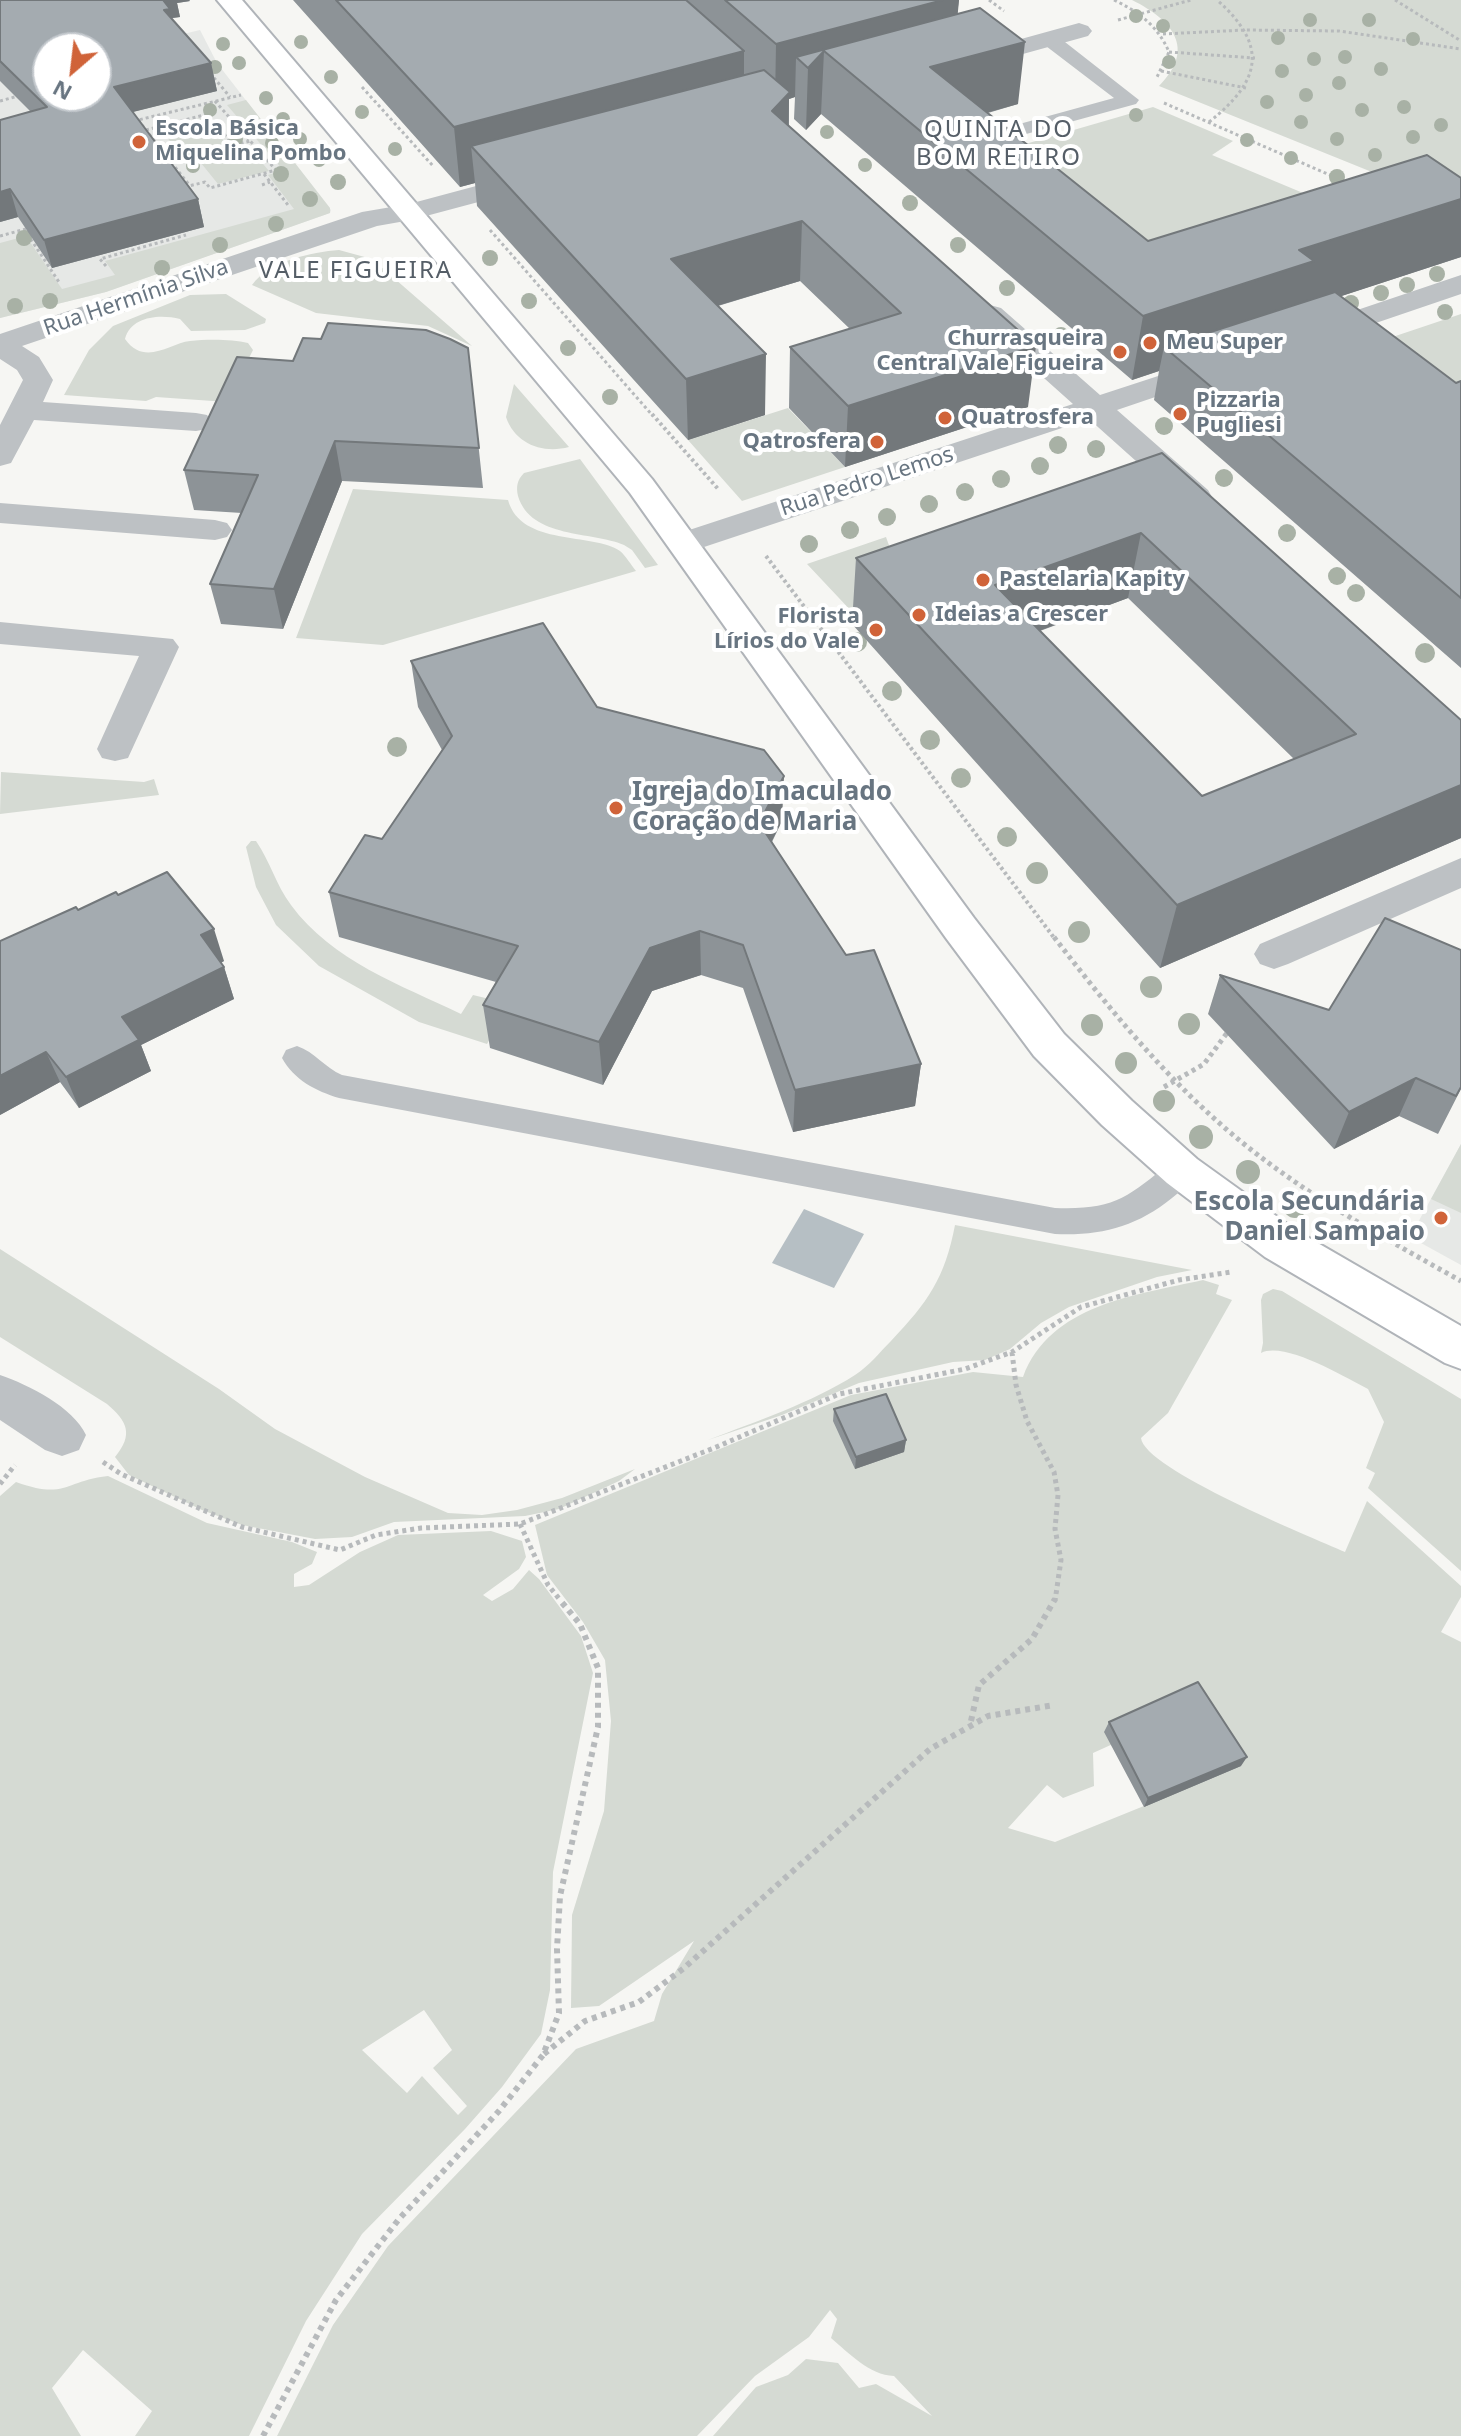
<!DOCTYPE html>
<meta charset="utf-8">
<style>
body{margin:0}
#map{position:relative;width:1461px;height:2436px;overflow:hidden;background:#f6f6f3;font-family:"Noto Sans",sans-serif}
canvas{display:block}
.north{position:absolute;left:32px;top:32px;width:80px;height:80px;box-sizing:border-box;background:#fff;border:2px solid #c3c8cd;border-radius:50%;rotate:208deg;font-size:22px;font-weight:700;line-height:32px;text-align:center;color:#687581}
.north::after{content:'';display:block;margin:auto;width:28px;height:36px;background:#d06339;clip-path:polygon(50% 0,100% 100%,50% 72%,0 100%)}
</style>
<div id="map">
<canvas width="1461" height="2436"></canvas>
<div class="north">N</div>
</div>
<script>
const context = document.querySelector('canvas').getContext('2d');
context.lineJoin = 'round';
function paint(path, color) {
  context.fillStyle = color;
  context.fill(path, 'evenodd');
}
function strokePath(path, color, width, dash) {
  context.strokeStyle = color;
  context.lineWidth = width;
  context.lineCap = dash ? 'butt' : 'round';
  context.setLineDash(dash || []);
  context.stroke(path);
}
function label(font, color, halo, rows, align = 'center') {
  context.font = font + ' "Noto Sans",sans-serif';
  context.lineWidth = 8;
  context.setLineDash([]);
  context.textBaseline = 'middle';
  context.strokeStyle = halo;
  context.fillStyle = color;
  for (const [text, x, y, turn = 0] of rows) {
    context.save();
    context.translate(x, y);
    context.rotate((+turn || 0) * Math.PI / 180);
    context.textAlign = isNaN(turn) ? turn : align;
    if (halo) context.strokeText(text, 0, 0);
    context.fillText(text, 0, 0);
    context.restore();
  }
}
paint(new Path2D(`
 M 200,30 L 217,63 L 331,210 L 330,213 L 106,292 L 0,318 L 0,79 L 48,96 L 96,96 L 96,55 Z
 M 1461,1144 L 1461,1265 L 1410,1237 Z`), '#e6e8e6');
paint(new Path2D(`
 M 1132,0 L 1461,0 L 1461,208 L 1159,86 C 1197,48 1172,20 1132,0 Z
 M 246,100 L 330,208 L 330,213 L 106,292 L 0,318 L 0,243 L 26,236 L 62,289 L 115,275 L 105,261 L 294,209 L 268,175 L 283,170 L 227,105 Z
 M 1153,107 L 1233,141 L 1212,155 L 1363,218 L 1284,314 L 984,156 Z
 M 205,117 L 227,145 L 182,157 L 160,128 Z
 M 247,145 L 269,171 L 218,184 L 197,158 Z
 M 339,250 L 372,259 L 472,346 L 428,326 L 316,313 L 252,285 C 269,261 312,252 339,250 Z
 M 226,294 L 266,319 L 265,323 L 245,330 L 191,331 L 180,319 C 160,314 131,316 125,339 C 145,367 170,343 190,341 C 207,339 232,339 248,343 L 253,350 L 227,402 L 156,397 L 146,401 L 64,395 L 89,350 L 113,326 L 190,295 Z
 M 1461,314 L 1461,401 L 1336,356 Z
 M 514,384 L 569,447 C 543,454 515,444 506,417 Z
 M 788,408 L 845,467 L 742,501 L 688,440 Z
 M 580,459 L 658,565 L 645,568 L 632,550 L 624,545 C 592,531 531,539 518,496 C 516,487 517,480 524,473 Z
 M 353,489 L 508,500 C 521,547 593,532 620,551 C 626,556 631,565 636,571 L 383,645 L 296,638 Z
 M 886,537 L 891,551 L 854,614 L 807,564 Z
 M 1,772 L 144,782 L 154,779 L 159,795 L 0,814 Z
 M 251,841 L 256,841 C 270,861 276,885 291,905 C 332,961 401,985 461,1014 L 473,995 L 510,1004 L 487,1044 L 419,1022 L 319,966 L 276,925 L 256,887 L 246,847 Z
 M 1461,1144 L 1461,1213 L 1431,1199 Z
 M 955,1225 L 1192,1270 L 1157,1277 L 1069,1307 L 1041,1323 L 1010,1349 L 985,1360 L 953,1362 L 859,1383 L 782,1415 L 708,1440 C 757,1421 811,1403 855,1375 C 869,1366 879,1353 891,1341 C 928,1302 945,1278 955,1225 Z
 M 0,1249 L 219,1389 L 275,1429 L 365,1477 L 448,1513 L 482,1515 L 517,1510 L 562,1498 L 635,1469 L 619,1481 L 559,1509 L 525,1516 L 394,1522 L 352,1537 L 315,1539 L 242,1525 L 202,1510 L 129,1475 L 115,1457 C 134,1434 127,1421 107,1404 L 0,1337 Z
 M 1203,1280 L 1219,1285 L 1216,1294 L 1232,1300 L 1168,1413 L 1141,1438 C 1144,1469 1311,1537 1345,1552 L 1367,1501 L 1461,1586 L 1461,1597 L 1441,1632 L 1461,1642 L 1461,2436 L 713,2436 L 756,2387 L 788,2375 L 806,2359 L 838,2363 L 859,2388 L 876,2384 L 932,2416 L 894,2376 C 869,2375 849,2353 831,2338 L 837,2319 L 830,2310 L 809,2337 L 755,2376 L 697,2436 L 277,2436 L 333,2325 L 388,2246 L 576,2049 L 654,2021 L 662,1994 L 694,1941 L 599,2006 L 571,2008 L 572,1915 L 604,1811 L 611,1721 L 605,1660 L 583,1622 L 547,1575 L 535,1525 L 851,1395 L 973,1372 L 1023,1377 C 1050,1304 1137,1295 1203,1280 ZM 1146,1729 L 1181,1791 L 1055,1842 L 1008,1828 L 1047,1785 L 1063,1798 L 1094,1786 L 1093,1753 Z
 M 1273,1289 L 1282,1291 L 1461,1399 L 1461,1571 L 1368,1488 L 1375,1473 L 1366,1468 L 1384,1422 L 1368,1389 C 1344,1377 1285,1341 1261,1353 L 1263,1343 L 1261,1300 L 1263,1294 Z
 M 108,1476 L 207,1523 L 292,1542 L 317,1552 L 312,1564 L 294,1574 L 294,1587 L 309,1585 L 360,1552 L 398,1535 L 491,1531 L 522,1541 L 526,1557 L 519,1569 L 483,1595 L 492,1601 L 513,1589 L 529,1570 L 539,1579 L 581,1636 L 593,1673 L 553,1872 L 550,1990 L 541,2034 L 502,2087 L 465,2129 L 362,2234 L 306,2321 L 249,2436 L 135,2436 L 152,2411 L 83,2350 L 52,2388 L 81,2436 L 0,2436 L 0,1496 L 16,1482 C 66,1500 64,1481 108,1476 ZM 424,2010 L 452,2050 L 433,2068 L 467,2106 L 458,2115 L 422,2076 L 407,2093 L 362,2050 Z`), '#d5dad3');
paint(new Path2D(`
 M 804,1209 L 864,1234 L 834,1288 L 772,1263 Z`), '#b6bfc4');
const secondary = new Path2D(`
 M 217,0 L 242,0 L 652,479 L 974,918 L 1064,1034 L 1132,1101 L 1197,1159 L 1297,1231 L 1461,1326 L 1461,1369 L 1445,1363 L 1265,1257 L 1167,1183 L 1102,1125 L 1034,1056 L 946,938 L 630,493 Z`);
strokePath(secondary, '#b0b4b9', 4);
strokePath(new Path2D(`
 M 989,0 L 1004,11
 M 1114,0 C 1139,12 1158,26 1169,52 L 1157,77
 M 1395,0 L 1461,41
 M 1118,20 L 1191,0
 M 1163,34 L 1245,30 L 1339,31 L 1461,49
 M 1169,52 L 1255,58
 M 1161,71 L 1246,88
 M 210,73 L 230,97
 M 362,87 L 433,166
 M 0,101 L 22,95
 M 1164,103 L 1346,182
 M 138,120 L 190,186
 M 134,121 L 241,95
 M 1209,122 C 1261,81 1269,46 1217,0
 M 146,130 L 208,114 L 233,145
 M 171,162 L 250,141
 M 264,174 L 288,205
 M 262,185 L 270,182
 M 185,187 L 205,182 L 210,188 L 276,170 L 214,100
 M 24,229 L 59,282
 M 490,230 L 653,416
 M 0,236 L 26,229
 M 106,266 L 100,259 L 186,235`), '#b7babc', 3, [3, 3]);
strokePath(new Path2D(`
 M 652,414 L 719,490
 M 766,556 L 1055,939`), '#b7babc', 4, [3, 3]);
strokePath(new Path2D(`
 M 1054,937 C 1111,1011 1171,1085 1244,1144 C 1311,1198 1386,1239 1461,1281
 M 1164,1087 L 1204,1064 L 1230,1029
 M 1012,1352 L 1016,1385 L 1027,1421 L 1054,1472 L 1058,1495 L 1055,1529 L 1061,1560 L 1055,1601
 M 103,1462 L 121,1474 L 242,1527 L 340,1550 L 376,1535 L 421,1528 L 520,1524 L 714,1448 L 839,1394 L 965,1369 L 1012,1352 L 1081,1307 L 1179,1280 L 1231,1272
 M 0,1484 L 15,1465
 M 520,1524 L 548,1585 L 561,1601`), '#b7babc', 5, [4, 4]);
strokePath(new Path2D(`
 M 971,1721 L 979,1685 L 1032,1639 L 1055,1599
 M 544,2054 L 585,2021 L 639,2002 L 684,1968 L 930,1749 L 988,1716 L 1054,1705
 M 263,2436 L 336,2300 L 399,2219 L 499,2111 L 543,2055 L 559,2013 L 557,1949 L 560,1896 L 598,1727 L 598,1668 L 580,1624 L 559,1599`), '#b7babc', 6, [5, 5]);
paint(new Path2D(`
 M 1049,33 L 1056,35 L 1139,100 L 1136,104 L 986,145 L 972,145 L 969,141 L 972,137 L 1114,98 L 1042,43 L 1040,39 Z
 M 297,1046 C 315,1052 325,1068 342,1075 L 1055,1208 C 1114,1210 1127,1198 1171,1162 L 1182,1158 L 1193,1162 L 1198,1171 C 1192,1183 1182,1190 1172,1198 C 1136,1227 1101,1236 1055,1234 L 339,1098 C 316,1091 294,1080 282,1058 L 286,1050 Z`), '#bdc1c4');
paint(new Path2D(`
 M 1079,23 L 1088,26 L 1092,31 L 1088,36 L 965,70 L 956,67 L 952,62 L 956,57 Z
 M 532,171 L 542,173 L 546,179 L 542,185 L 411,220 L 377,226 L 22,346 L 39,357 L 53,380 L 43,402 L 196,413 L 207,415 L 212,422 L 207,429 L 196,431 L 34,420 L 11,463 L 0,466 L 0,425 L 23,380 L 17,370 L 0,359 L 0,334 L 362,212 L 409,204 Z
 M 1461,275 L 1461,294 L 1323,341 L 1312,344 L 1301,341 L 1297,335 L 1301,329 Z
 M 990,305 L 1001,308 L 1100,395 L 1201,362 L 1212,359 L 1223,362 L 1227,368 L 1223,374 L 1117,410 L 1208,490 L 1212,497 L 1208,504 L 1196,507 L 1184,504 L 1089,419 L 695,550 L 683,553 L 671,550 L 666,543 L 671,536 L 1073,404 L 979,320 L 975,314 L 979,308 Z
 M 0,503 L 215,520 L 227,523 L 232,530 L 227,537 L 215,540 L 0,523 Z
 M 0,622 L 173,639 L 179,647 L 128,758 L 115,761 L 102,758 L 97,749 L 139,656 L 0,644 Z
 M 1461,858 L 1461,888 L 1288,964 L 1274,969 L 1260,964 L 1254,954 L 1260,944 Z
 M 0,1375 C 29,1385 73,1407 86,1435 L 79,1450 L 62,1456 L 45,1450 L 0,1420 Z`), '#bdc1c4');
paint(secondary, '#fff');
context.fillStyle = '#a8b1a5';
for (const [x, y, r] of [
 [1136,16,7],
 [1310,20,7],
 [1369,20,7],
 [1163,26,7],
 [1278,38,7],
 [1413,39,7],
 [301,42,7],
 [223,44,7],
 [1345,57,7],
 [1314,59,7],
 [1169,62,7],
 [239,63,7],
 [215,67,7],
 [1381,69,7],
 [1282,71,7],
 [331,77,7],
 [1339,83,7],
 [1306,95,7],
 [266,98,7],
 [1267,102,7],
 [1404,107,7],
 [210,110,7],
 [1362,110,7],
 [362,112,7],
 [1136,115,7],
 [283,119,7],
 [1301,122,7],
 [1441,125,7],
 [827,132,7],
 [1413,137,7],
 [236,139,7],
 [300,139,7],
 [1337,139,7],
 [1247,140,7],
 [272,143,7],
 [395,149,7],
 [1375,155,7],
 [1291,158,7],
 [319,160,7],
 [865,165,7],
 [193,166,7],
 [281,174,8],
 [1337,177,8],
 [338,182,8],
 [310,199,8],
 [910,203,8],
 [276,224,8],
 [24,238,8],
 [220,245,8],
 [958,245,8],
 [490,258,8],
 [162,268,8],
 [1437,274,8],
 [1407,285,8],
 [1007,288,8],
 [1381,293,8],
 [50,301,8],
 [529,301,8],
 [1351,303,8],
 [15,306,8],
 [1445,312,8],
 [1061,335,8],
 [568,348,8],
 [1091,363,8],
 [610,397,8],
 [1164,426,9],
 [1058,445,9],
 [1096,449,9],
 [1040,466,9],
 [1224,478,9],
 [1001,479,9],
 [965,492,9],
 [929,504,9],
 [887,517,9],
 [850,530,9],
 [1287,533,9],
 [809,544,9],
 [1337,576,9],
 [1356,593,9],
 [857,642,10],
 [1425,653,10],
 [892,691,10],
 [930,740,10],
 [397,747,10],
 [961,778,10],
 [1007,837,10],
 [1037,873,11],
 [1079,932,11],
 [1151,987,11],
 [1189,1024,11],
 [1092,1025,11],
 [1126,1063,11],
 [1164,1101,11],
 [1201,1137,12],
 [1248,1172,12],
 [1295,1206,12]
]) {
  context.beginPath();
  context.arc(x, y, r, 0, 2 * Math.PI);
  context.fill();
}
paint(new Path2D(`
 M 0,0 L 189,0 L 190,1 L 177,3 L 180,17 L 172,18 L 172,20 L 211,63 L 217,91 L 132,112 L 198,199 L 204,227 L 52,268 L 18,217 L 0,222 L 31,112 L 0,81 Z
 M 293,0 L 959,0 L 957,14 L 1018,104 L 988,113 L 1148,241 L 1461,257 L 1341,296 L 1456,383 L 1461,381 L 1461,668 L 1154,400 L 1159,371 L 1132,380 L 821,114 L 806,130 L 794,119 L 795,97 L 789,99 L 789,127 L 1028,407 L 845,467 L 789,408 L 790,347 L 850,329 L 800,281 L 718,306 L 765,415 L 688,440 L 477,206 L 475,183 L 460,187 Z
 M 468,348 L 483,488 L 342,481 L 283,629 L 221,624 L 210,584 L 242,513 L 194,510 L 184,470 L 293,361 Z
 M 1162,453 L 1461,720 L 1461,838 L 1160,968 L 852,624 L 856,558 ZM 1128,598 L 1294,759 L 1202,796 L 1040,631 Z
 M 411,661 L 597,707 L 782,821 L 772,842 L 846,955 L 921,1064 L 915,1106 L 793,1132 L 743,988 L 701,975 L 652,991 L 603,1085 L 490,1048 L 483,1005 L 496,982 L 339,937 L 329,892 L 382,839 L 442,750 L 418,707 Z
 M 118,895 L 224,961 L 221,963 L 224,967 L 234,999 L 141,1045 L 151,1071 L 79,1108 L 60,1082 L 0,1115 L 78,910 Z
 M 1461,950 L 1461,1089 L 1438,1134 L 1399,1116 L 1334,1149 L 1208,1014 L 1220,975 L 1329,1010 Z
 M 834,1409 L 906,1440 L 904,1452 L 855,1469 L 833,1421 Z
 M 1109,1722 L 1241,1766 L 1144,1807 L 1104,1732 Z`), '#8d9397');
paint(new Path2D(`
 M 158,0 L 189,0 L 190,1 L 177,3 L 180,17 L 172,18 L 176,36 Z
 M 943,0 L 959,0 L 954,54 L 824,51 L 821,114 L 806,130 L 808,68 L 796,57 L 795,97 L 789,99 L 788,151 L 772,111 L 775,103 L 776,44 Z
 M 1025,42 L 1018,104 L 925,130 L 930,67 Z
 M 744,51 L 744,111 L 471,146 L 475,183 L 460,187 L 454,127 Z
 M 211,63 L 217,91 L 121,115 L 114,87 Z
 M 10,189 L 18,217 L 0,222 L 0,192 Z
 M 198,199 L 204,227 L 52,268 L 44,240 Z
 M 1461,199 L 1461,257 L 1302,309 L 1164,347 L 1159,371 L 1132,380 L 1143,316 L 1299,250 Z
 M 802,221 L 800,281 L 673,319 L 671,259 Z
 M 1036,346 L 1028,407 L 845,467 L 848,406 Z
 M 766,354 L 765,415 L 688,440 L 686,379 Z
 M 335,441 L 342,481 L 283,629 L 274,589 Z
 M 1141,533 L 1128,598 L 987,650 L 995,585 Z
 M 784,776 L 782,821 L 758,868 L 759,823 Z
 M 1461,785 L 1461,838 L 1160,968 L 1177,905 Z
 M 214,929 L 224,961 L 211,967 L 201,935 Z
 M 700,931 L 701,975 L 652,991 L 603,1085 L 599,1042 L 650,948 Z
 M 224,967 L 234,999 L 141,1045 L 151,1071 L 79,1108 L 66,1077 L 122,1017 Z
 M 46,1052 L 60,1082 L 0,1115 L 0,1076 Z
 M 921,1064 L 915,1106 L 793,1132 L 795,1090 Z
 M 1416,1078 L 1399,1116 L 1334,1149 L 1349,1112 Z
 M 906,1440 L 904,1452 L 855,1469 L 856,1457 Z
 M 1247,1757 L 1241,1766 L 1144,1807 L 1148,1798 Z`), '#73787b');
const building = new Path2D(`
 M 0,0 L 163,0 L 170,9 L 164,10 L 211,63 L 114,87 L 198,199 L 44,240 L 10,189 L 0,192 L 0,120 L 47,107 L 0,61 ZM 48,48 L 96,48 L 96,96 L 48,96 Z
 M 336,0 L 686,0 L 744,51 L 454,127 Z
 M 725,0 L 943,0 L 776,44 Z
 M 980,8 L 1025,42 L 930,67 L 1148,241 L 1427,155 L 1461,178 L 1461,199 L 1299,250 L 1314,261 L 1143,316 L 824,51 L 808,68 L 796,57 Z
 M 764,70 L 790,92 L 772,111 L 1036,346 L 848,406 L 790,347 L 901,313 L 802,221 L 671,259 L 766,354 L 686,379 L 471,146 Z
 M 1335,292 L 1456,383 L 1461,381 L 1461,598 L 1164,347 Z
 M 328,323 L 426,330 L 450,339 L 468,348 L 479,448 L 335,441 L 274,589 L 210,584 L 258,475 L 184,470 L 237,357 L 293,361 L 303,338 L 321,339 Z
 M 1162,453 L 1461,720 L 1461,785 L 1177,905 L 856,558 ZM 1141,533 L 1356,734 L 1202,796 L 995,585 Z
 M 543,623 L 597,707 L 764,750 L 784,776 L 759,823 L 846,955 L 874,950 L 921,1064 L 795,1090 L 743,945 L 700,931 L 650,948 L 599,1042 L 483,1005 L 518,946 L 329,892 L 365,835 L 382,839 L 452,736 L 411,661 Z
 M 167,872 L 214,929 L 201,935 L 224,967 L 122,1017 L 139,1040 L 66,1077 L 46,1052 L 0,1076 L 0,941 L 76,907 L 78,910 L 116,892 L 118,895 Z
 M 1385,918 L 1461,950 L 1461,1087 L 1456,1096 L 1416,1078 L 1349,1112 L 1220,975 L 1329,1010 Z
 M 886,1394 L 906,1440 L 856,1457 L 834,1409 Z
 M 1198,1682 L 1247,1757 L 1148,1798 L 1109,1722 Z`);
paint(building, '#a4abb0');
strokePath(building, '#73787b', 2);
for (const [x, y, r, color] of [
 [139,142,8,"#d06339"],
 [1150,343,8,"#d06339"],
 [1120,352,8,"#d06339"],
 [1180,414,8,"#d06339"],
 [945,418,8,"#d06339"],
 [877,442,8,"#d06339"],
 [983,580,8,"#d06339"],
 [919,615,8,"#d06339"],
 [876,630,8,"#d06339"],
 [616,808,8,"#d06339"],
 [1441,1218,8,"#d06339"]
]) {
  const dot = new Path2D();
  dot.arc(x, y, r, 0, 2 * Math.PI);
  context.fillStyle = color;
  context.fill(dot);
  strokePath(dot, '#fff', 3);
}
label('bold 22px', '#687581', '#fff', [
 ["Escola Básica",155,129],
 ["Miquelina Pombo",155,154],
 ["Churrasqueira",1104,339,"right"],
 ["Central Vale Figueira",1104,364,"right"],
 ["Meu Super",1166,343],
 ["Pizzaria",1196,401],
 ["Pugliesi",1196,426],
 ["Quatrosfera",961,418],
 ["Qatrosfera",861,442,"right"],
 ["Pastelaria Kapity",999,580],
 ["Ideias a Crescer",935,615],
 ["Florista",860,617,"right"],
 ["Lírios do Vale",860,642,"right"]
], 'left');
label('22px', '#687581', '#fff', [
 ["Rua Hermínia Silva",136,298,-19],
 ["Rua Pedro Lemos",867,482,-18]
]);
context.letterSpacing = '2px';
label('24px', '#555e67', '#fff', [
 ["QUINTA DO",999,130],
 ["BOM RETIRO",999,158],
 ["VALE FIGUEIRA",356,271]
]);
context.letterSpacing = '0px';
label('bold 26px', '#687581', '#fff', [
 ["Igreja do Imaculado",632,793],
 ["Coração de Maria",632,823],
 ["Escola Secundária",1425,1203,"right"],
 ["Daniel Sampaio",1425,1233,"right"]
], 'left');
</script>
